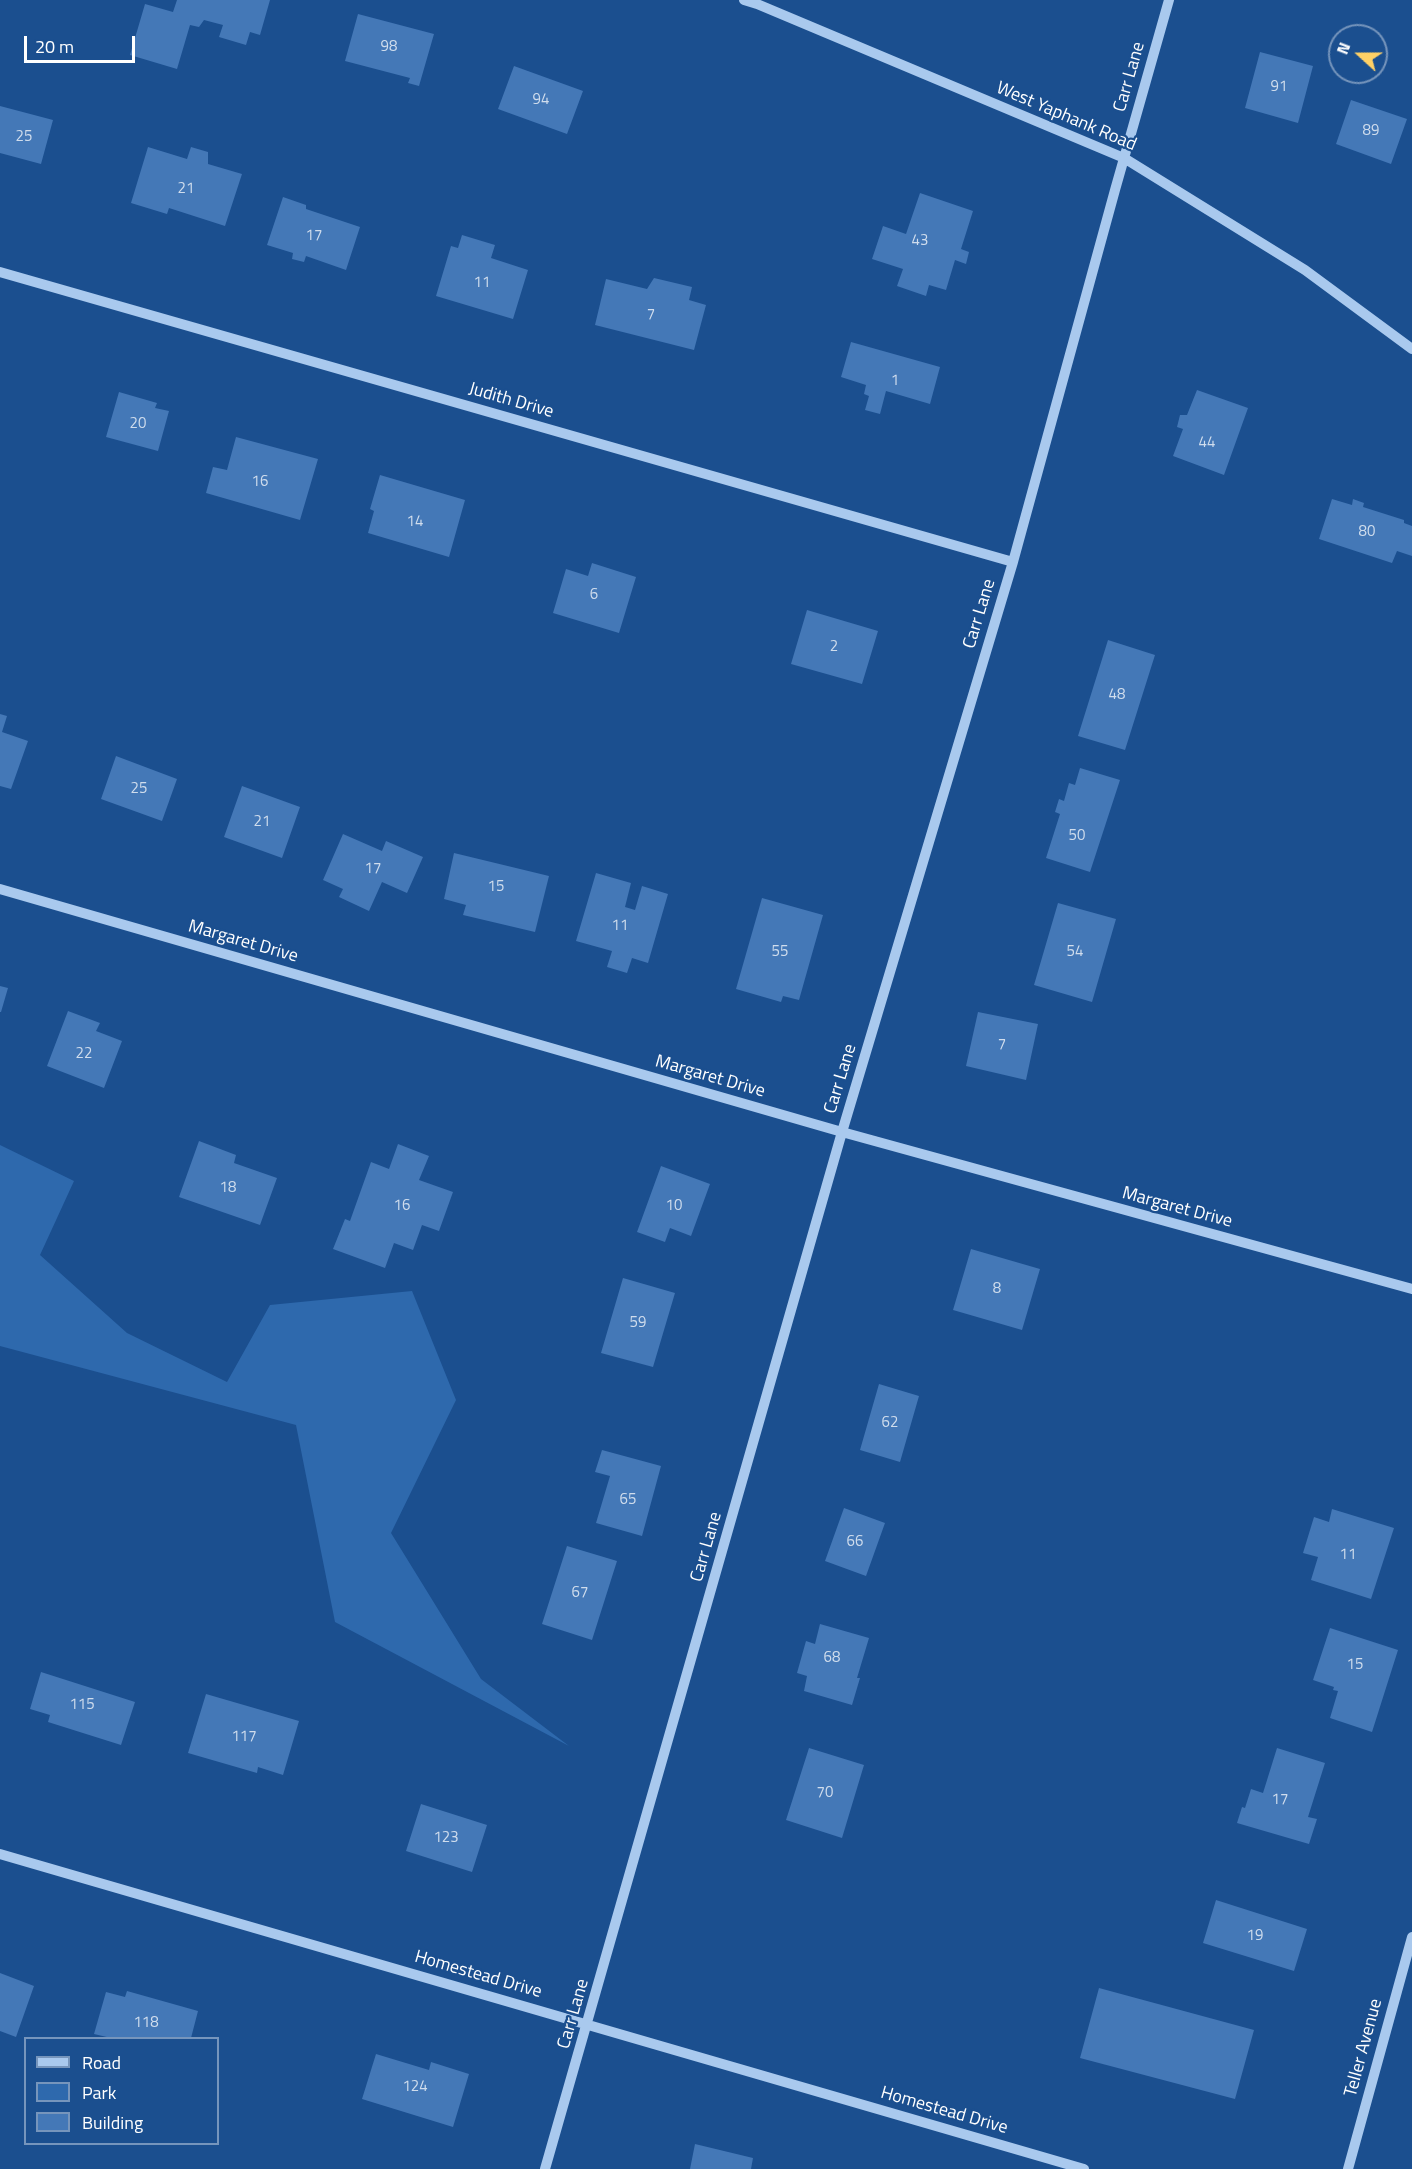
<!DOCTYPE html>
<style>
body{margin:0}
#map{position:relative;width:1412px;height:2169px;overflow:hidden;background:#1b4f8f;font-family:"Titillium Web",sans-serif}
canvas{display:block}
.legend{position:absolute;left:24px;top:2037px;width:195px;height:108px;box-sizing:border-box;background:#1b4f8f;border:2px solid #7695bc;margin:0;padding:8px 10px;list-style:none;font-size:18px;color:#fff}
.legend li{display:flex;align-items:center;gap:12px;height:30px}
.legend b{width:30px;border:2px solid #7695bc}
.north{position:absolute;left:1328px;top:24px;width:60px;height:60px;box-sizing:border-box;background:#1b4f8f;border:2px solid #7695bc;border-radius:50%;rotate:291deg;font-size:16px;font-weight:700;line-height:24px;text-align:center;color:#fff}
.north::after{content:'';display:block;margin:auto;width:21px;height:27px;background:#ffd166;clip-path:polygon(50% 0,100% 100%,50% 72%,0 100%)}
.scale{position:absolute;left:24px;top:36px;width:111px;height:27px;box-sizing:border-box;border:3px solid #fff;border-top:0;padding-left:8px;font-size:18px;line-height:21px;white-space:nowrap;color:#fff;-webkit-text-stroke:4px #1b4f8f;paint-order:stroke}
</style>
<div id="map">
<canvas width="1412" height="2169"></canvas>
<ul class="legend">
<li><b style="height:8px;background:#a9c9ee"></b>Road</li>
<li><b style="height:16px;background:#2e69ad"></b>Park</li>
<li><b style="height:16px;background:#4478b7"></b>Building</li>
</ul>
<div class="north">N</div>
<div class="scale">20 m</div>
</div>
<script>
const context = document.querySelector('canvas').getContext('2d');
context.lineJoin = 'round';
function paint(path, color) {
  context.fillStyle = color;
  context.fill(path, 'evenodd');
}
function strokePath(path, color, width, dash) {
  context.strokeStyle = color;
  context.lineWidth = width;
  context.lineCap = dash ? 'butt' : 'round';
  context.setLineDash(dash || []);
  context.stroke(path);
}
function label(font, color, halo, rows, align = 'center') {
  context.font = font + ' "Titillium Web",sans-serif';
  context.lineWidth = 4.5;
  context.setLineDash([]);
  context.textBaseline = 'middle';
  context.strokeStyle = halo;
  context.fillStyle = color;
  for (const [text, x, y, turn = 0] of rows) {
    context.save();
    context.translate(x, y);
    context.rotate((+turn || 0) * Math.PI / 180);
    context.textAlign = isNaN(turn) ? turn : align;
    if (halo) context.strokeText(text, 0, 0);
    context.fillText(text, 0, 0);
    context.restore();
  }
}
paint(new Path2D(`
 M 0,1145 L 74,1181 L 40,1255 L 127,1333 L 227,1382 L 270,1305 L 412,1291 L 456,1400 L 391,1533 L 481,1679 L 569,1746 L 335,1622 L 296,1425 L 0,1346 Z`), '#2e69ad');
paint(new Path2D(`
 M 177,0 L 270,0 L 260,35 L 250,32 L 246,45 L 219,37 L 223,25 L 204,20 L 199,27 L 190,25 L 177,69 L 130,55 L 145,4 L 173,12 Z
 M 358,14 L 434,34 L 419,86 L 408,83 L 410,78 L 345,61 Z
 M 1260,52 L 1313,66 L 1298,123 L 1245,108 Z
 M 514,66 L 583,91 L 567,134 L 498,109 Z
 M 1351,100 L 1407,119 L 1391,164 L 1336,144 Z
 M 0,106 L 53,120 L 41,164 L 0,153 Z
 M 148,147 L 187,159 L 191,147 L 208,152 L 208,164 L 242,174 L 225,226 L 169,208 L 167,214 L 131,203 Z
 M 920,193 L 973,211 L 961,249 L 969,252 L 966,264 L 955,260 L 946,290 L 929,285 L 926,296 L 897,286 L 903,269 L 872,259 L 883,226 L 906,234 Z
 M 283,197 L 306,205 L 306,209 L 360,227 L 346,270 L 306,256 L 304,262 L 292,259 L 293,253 L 267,245 Z
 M 462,235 L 495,245 L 491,258 L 528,270 L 513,319 L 436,296 L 451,246 L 458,248 Z
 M 654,278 L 692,287 L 689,300 L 706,305 L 694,350 L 595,325 L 606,279 L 647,289 Z
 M 851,342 L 940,367 L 930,404 L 886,391 L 880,414 L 865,410 L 869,396 L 864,394 L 866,385 L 841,377 Z
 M 1197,390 L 1248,408 L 1224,475 L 1173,456 L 1183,429 L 1177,427 L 1180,415 L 1187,415 Z
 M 119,392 L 157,403 L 155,408 L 169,411 L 158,451 L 106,437 Z
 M 236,437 L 318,459 L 300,520 L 206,493 L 213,467 L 227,470 Z
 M 380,475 L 465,500 L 449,557 L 368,533 L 374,511 L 370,509 Z
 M 1332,499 L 1352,505 L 1353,499 L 1364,503 L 1363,507 L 1404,520 L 1404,523 L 1412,526 L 1412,556 L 1397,551 L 1392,563 L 1319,539 Z
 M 592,563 L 636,577 L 619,633 L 553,613 L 566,569 L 588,576 Z
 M 807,610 L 878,631 L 862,684 L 791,664 Z
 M 1108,640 L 1155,655 L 1125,750 L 1078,736 Z
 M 0,714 L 7,716 L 2,732 L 28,741 L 11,789 L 0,786 Z
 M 116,756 L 177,779 L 162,821 L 101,799 Z
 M 1080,768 L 1120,780 L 1090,872 L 1046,858 L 1060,814 L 1055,812 L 1059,799 L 1064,801 L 1069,783 L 1075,785 Z
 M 242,786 L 300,807 L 282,858 L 224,837 Z
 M 343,834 L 382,851 L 386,841 L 423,857 L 407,893 L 382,882 L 369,911 L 339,897 L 343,889 L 323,880 Z
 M 454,853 L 549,876 L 535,932 L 463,915 L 466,905 L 444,899 Z
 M 596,873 L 631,883 L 625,907 L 635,910 L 642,886 L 668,894 L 648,963 L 632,958 L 627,973 L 607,967 L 612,951 L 576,941 Z
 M 762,898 L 823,915 L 799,1000 L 783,996 L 781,1002 L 736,989 Z
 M 1058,903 L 1116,919 L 1092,1002 L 1034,985 Z
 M 0,986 L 8,988 L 1,1012 L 0,1012 Z
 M 68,1011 L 100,1023 L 96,1031 L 122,1041 L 104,1088 L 47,1066 Z
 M 978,1012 L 1038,1024 L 1026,1080 L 966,1066 Z
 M 199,1141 L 236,1155 L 234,1163 L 277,1178 L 260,1225 L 179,1197 Z
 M 398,1144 L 429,1156 L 419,1180 L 453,1192 L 439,1231 L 422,1225 L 413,1250 L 394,1243 L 385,1268 L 333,1249 L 345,1219 L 350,1221 L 371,1162 L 389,1169 Z
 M 661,1166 L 710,1184 L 691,1236 L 670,1228 L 665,1242 L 637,1232 Z
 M 971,1249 L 1040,1269 L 1022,1330 L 953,1310 Z
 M 623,1278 L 675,1293 L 653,1367 L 601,1353 Z
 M 879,1384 L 919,1396 L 900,1462 L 860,1450 Z
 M 602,1450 L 661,1466 L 642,1536 L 596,1523 L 610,1476 L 595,1472 Z
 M 844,1508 L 885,1523 L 866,1576 L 825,1561 Z
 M 1332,1509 L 1394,1528 L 1371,1599 L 1311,1580 L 1318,1557 L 1303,1553 L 1314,1517 L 1329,1522 Z
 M 567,1546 L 617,1561 L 592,1640 L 542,1624 Z
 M 820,1624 L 869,1638 L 857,1678 L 860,1678 L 852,1705 L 804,1691 L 807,1676 L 797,1673 L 806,1641 L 815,1644 Z
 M 1330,1628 L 1398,1650 L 1372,1732 L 1330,1718 L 1338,1691 L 1333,1690 L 1334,1687 L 1313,1680 Z
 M 41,1672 L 135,1702 L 121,1745 L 48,1722 L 50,1715 L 30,1709 Z
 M 206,1694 L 299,1721 L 283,1775 L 258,1767 L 257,1773 L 188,1753 Z
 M 809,1748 L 864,1765 L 842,1838 L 786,1820 Z
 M 1277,1748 L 1325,1763 L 1308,1817 L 1317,1819 L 1309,1844 L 1237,1823 L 1242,1807 L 1245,1808 L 1251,1789 L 1263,1793 Z
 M 421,1804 L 487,1825 L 472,1872 L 406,1851 Z
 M 1216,1900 L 1307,1929 L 1294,1971 L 1203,1943 Z
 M 0,1973 L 34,1986 L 16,2037 L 0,2031 Z
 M 1099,1988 L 1254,2030 L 1235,2099 L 1080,2058 Z
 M 127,1991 L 198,2011 L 191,2038 L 111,2038 L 94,2034 L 106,1992 L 125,1997 Z
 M 376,2054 L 429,2070 L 431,2062 L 469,2074 L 453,2127 L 362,2099 Z
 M 695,2144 L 753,2158 L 751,2169 L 690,2169 Z`), '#4478b7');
strokePath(new Path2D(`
 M 744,0 L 757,4 L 1124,158 L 1305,270 L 1412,349
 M 0,272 L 1013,562
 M 0,889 L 842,1132 L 1412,1289
 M 0,1854 L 1084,2169
 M 545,2169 L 842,1132 L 1013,562 L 1115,190 L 1169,0
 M 1348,2169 L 1412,1937`), '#a9c9ee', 10);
label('15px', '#d0dded', null, [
 ["98",389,47],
 ["91",1279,87],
 ["94",541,100],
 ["89",1371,131],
 ["25",24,137],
 ["21",186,189],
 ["17",314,236],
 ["43",920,241],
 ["11",482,283],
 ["7",651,315],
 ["1",895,381],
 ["20",138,424],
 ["44",1207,443],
 ["16",260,482],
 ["14",415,522],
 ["80",1367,532],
 ["6",594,595],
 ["2",834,647],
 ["48",1117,695],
 ["25",139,789],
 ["21",262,822],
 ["50",1077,836],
 ["17",373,869],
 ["15",496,887],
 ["11",620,926],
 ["55",780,952],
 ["54",1075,952],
 ["7",1002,1045],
 ["22",84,1054],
 ["18",228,1188],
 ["16",402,1206],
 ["10",674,1206],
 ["8",997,1289],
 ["59",638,1323],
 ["62",890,1423],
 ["65",628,1500],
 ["66",855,1542],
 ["11",1348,1555],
 ["67",580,1593],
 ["68",832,1658],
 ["15",1355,1665],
 ["115",82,1705],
 ["117",244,1737],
 ["70",825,1793],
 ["17",1280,1800],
 ["123",446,1838],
 ["19",1255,1936],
 ["118",146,2023],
 ["124",415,2087]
]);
label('18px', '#fff', '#1b4f8f', [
 ["Carr Lane",1130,77,-74],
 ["West Yaphank Road",1066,117,23],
 ["Judith Drive",511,401,16],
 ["Carr Lane",980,614,-73],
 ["Margaret Drive",243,942,16],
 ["Margaret Drive",710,1077,16],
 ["Carr Lane",841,1079,-73],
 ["Margaret Drive",1177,1208,15],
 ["Carr Lane",707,1547,-74],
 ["Homestead Drive",478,1975,16],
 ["Carr Lane",574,2014,-74],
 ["Teller Avenue",1364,2048,-75],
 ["Homestead Drive",944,2111,16]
]);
</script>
